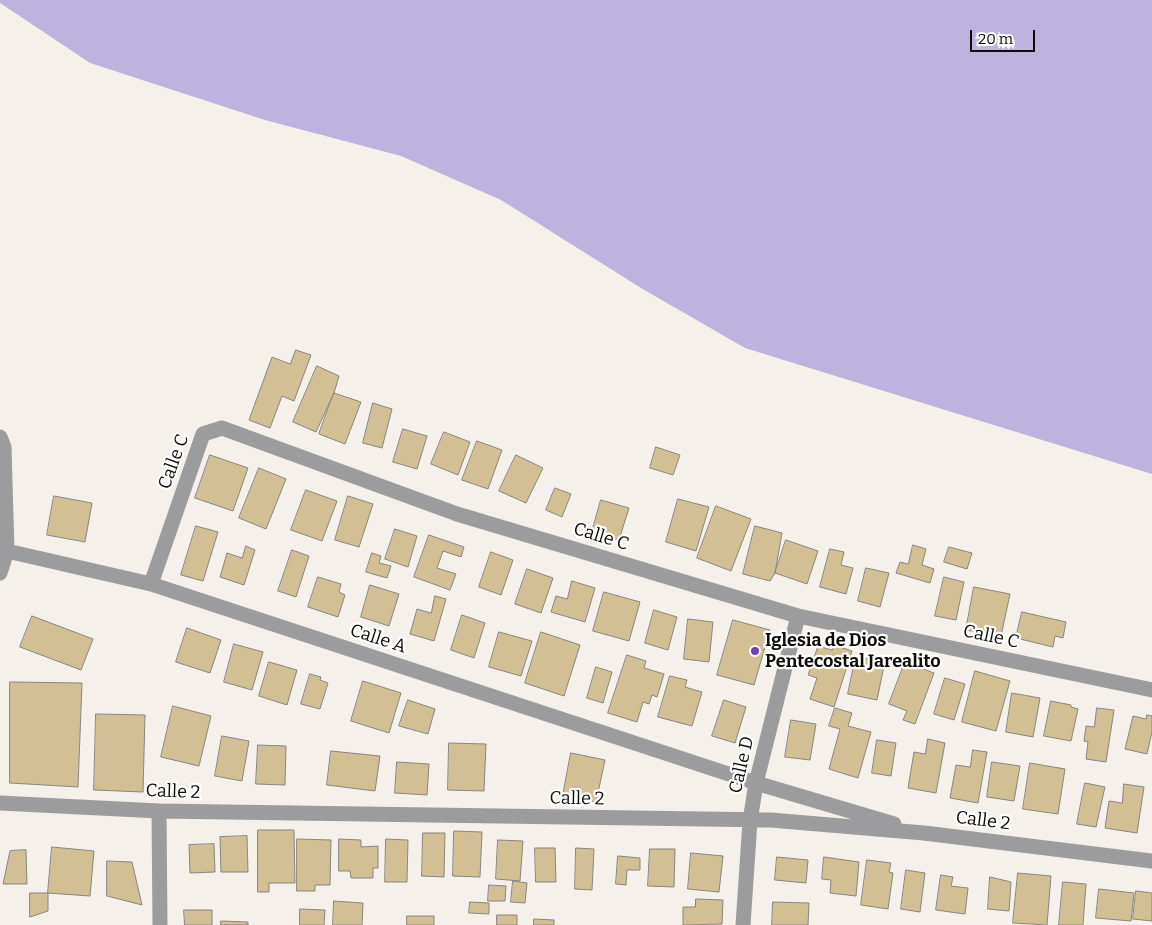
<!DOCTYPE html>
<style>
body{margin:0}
#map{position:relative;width:1152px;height:925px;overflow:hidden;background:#f5f1ea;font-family:Bitter,serif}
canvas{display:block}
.scale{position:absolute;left:970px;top:30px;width:65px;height:22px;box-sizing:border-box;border:2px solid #0d0c09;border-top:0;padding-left:6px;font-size:15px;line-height:18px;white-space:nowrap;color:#0d0c09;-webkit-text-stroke:4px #fff;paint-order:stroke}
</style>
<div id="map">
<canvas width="1152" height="925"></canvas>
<div class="scale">20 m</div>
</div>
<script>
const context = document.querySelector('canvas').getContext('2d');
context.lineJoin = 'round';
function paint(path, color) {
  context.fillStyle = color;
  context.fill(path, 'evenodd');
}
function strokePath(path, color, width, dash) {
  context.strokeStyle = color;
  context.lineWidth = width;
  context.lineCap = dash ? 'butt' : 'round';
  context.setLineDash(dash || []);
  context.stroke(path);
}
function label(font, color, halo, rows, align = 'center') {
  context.font = font + ' Bitter,serif';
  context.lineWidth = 4.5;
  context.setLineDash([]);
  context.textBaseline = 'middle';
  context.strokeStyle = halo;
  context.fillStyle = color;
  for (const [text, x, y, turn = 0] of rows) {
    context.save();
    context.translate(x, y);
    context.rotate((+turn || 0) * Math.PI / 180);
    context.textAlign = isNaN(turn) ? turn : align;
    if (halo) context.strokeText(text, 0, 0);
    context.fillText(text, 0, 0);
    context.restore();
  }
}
paint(new Path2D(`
 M 0,0 L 1152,0 L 1152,474 L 745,348 L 641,288 L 501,200 L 401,156 L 265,120 L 90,63 L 0,3 Z`), '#beb3de');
const building = new Path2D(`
 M 296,350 L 311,355 L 294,401 L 282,396 L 270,428 L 249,420 L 272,357 L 290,364 Z
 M 317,366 L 339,376 L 334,393 L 316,432 L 293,422 Z
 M 334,393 L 361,402 L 345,444 L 319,434 Z
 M 373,403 L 392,409 L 382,448 L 363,443 Z
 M 403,429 L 427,436 L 417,469 L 393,462 Z
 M 444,432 L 470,442 L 458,475 L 431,464 Z
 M 477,441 L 502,450 L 488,489 L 462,480 Z
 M 656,447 L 680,455 L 673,475 L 650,468 Z
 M 210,455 L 248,468 L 233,511 L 195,498 Z
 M 516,455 L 543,468 L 526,503 L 499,491 Z
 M 259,468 L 286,479 L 266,529 L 239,518 Z
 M 555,488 L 571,494 L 562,517 L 546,510 Z
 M 306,490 L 337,501 L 322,541 L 291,530 Z
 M 54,496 L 92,503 L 85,542 L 47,535 Z
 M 348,496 L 373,504 L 359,547 L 335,540 Z
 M 678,499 L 709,507 L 696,551 L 666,542 Z
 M 601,500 L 629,508 L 619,540 L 592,532 Z
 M 716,506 L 751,519 L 731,571 L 697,558 Z
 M 196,526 L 218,532 L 203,581 L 181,575 Z
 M 755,526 L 782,533 L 775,573 L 770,581 L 743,574 Z
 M 395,529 L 417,536 L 408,567 L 385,559 Z
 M 429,535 L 464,547 L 461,557 L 443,551 L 437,568 L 456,574 L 450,590 L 414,577 Z
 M 786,540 L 818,551 L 807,584 L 775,573 Z
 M 913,545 L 926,549 L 922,565 L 934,569 L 930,583 L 896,573 L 900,562 L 908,564 Z
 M 246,546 L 255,550 L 244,585 L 220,577 L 227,553 L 242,558 Z
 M 949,547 L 972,553 L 967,569 L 944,562 Z
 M 830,549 L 844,552 L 841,565 L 853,568 L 846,594 L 820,587 Z
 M 292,550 L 309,556 L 296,597 L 278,591 Z
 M 491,552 L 513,560 L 501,595 L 479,587 Z
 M 372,553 L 381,556 L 379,563 L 391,566 L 387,578 L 366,572 Z
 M 866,568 L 889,573 L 880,607 L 858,601 Z
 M 527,569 L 553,578 L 541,613 L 515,604 Z
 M 318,577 L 341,584 L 339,592 L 345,595 L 338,617 L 308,607 Z
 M 944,577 L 964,582 L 956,620 L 935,616 Z
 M 572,581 L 595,588 L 585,622 L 551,612 L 556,596 L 567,599 Z
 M 370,585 L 399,594 L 389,626 L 361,617 Z
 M 974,587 L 1010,594 L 1001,636 L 966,630 Z
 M 604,592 L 640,602 L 629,641 L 593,631 Z
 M 435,596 L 446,599 L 434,641 L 410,634 L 417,609 L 431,613 Z
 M 654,610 L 677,617 L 668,650 L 645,643 Z
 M 1022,612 L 1066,622 L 1063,638 L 1055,636 L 1053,647 L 1016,638 Z
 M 462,615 L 485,623 L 474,658 L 451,650 Z
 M 32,616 L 93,639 L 81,670 L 20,647 Z
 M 688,619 L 713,622 L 709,662 L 684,659 Z
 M 733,620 L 770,630 L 754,685 L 717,675 Z
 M 187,628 L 221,640 L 210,673 L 176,662 Z
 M 499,632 L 532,641 L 521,676 L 489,667 Z
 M 541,632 L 580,645 L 564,696 L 525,683 Z
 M 234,644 L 263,652 L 252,690 L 224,682 Z
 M 834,645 L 852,651 L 834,707 L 810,699 L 817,678 L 808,675 L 818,646 L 832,650 Z
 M 627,655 L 646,661 L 644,668 L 664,674 L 657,697 L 652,695 L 649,704 L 643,702 L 637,722 L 608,713 Z
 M 856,656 L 877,661 L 876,665 L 884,666 L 877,700 L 848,694 Z
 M 269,662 L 297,670 L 287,705 L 259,696 Z
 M 905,662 L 934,673 L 915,724 L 903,720 L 907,711 L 889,704 Z
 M 596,667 L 612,672 L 603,703 L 587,698 Z
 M 975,671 L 1010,681 L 996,731 L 962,722 Z
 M 310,674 L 321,677 L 320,680 L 328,683 L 320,709 L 301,704 Z
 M 670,676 L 687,680 L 685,687 L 702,692 L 692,726 L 658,717 Z
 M 945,678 L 965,684 L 954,720 L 934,714 Z
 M 363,681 L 401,693 L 389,733 L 351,721 Z
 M 10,682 L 82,683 L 78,787 L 10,783 Z
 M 1012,693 L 1040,698 L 1033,737 L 1006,732 Z
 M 408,700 L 435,709 L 428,734 L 399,726 Z
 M 724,700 L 746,707 L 735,743 L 712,736 Z
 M 1051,701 L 1071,705 L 1071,707 L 1078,709 L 1071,741 L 1044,736 Z
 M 173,706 L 211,716 L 199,766 L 161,757 Z
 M 835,708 L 852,713 L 848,726 L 871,732 L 858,778 L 829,769 L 840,729 L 829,726 Z
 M 1097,708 L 1114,710 L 1106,762 L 1086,759 L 1088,742 L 1084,741 L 1086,726 L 1094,727 Z
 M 96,714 L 145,715 L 143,792 L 94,790 Z
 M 1147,715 L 1152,716 L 1152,732 L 1147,754 L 1125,749 L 1133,716 L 1146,719 Z
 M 791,720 L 816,724 L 810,760 L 785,757 Z
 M 222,736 L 249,741 L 242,781 L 215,776 Z
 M 928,739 L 945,743 L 936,793 L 908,788 L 914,752 L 925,754 Z
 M 877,740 L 896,743 L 891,776 L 872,773 Z
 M 449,743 L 486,744 L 484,791 L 448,790 Z
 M 258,745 L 286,746 L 285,785 L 256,784 Z
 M 973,750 L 987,752 L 978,803 L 950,798 L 956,765 L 970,767 Z
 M 331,751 L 380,756 L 375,791 L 327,785 Z
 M 571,753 L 605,760 L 596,802 L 563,795 Z
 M 397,762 L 429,764 L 427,795 L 395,793 Z
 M 992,762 L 1020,766 L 1014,801 L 987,797 Z
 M 1030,763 L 1065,769 L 1058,814 L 1023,809 Z
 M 1085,783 L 1105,787 L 1096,827 L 1077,824 Z
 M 1124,784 L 1144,787 L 1137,833 L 1105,828 L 1109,801 L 1122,803 Z
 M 258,830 L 294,830 L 295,883 L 269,883 L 269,892 L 258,892 Z
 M 454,831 L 482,832 L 480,877 L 453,876 Z
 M 423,833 L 445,833 L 444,877 L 422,876 Z
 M 247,836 L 248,872 L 221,872 L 220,837 Z
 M 297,839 L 331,840 L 330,885 L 315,885 L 315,891 L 297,891 Z
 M 339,839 L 361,840 L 361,847 L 378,846 L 378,868 L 373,868 L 373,878 L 351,878 L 350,871 L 339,871 Z
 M 386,839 L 408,840 L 407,882 L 385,882 Z
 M 498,840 L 523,841 L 520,881 L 496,879 Z
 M 214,844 L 215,872 L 190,873 L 189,845 Z
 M 52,847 L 94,851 L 90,896 L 48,893 Z
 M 535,848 L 555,848 L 556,882 L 536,882 Z
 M 576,848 L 594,849 L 592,890 L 575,889 Z
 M 650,849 L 675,849 L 674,887 L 648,886 Z
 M 26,850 L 27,884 L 3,884 L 10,851 Z
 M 691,853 L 723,856 L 719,892 L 688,889 Z
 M 618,856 L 640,858 L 640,870 L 627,870 L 626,885 L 616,884 Z
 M 777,857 L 808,860 L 806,883 L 775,880 Z
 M 824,857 L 859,862 L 856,896 L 830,893 L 831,880 L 822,879 Z
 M 867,860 L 891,863 L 889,872 L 893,873 L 888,909 L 861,905 Z
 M 107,861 L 132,862 L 142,905 L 107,896 Z
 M 906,870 L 925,873 L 920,912 L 901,909 Z
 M 1018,873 L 1051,876 L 1047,925 L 1013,923 Z
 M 941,875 L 953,877 L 951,886 L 968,888 L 965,914 L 936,910 Z
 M 990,877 L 1011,882 L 1009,911 L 988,909 Z
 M 513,881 L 527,883 L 525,903 L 511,902 Z
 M 1063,882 L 1086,884 L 1083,925 L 1059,925 Z
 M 489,885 L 506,886 L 505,901 L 488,901 Z
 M 1099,889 L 1134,893 L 1131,921 L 1096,918 Z
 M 1136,891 L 1152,893 L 1152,921 L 1133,919 Z
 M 30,893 L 48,893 L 48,911 L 30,917 Z
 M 696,899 L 723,900 L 722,924 L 683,925 L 683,907 L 695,907 Z
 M 334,901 L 363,903 L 362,925 L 333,925 Z
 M 470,902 L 489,903 L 489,914 L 469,913 Z
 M 773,902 L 809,903 L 808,925 L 772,925 Z
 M 300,909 L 325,910 L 324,925 L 300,925 Z
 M 184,910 L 212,910 L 212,925 L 185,925 Z
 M 497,915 L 517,915 L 517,925 L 497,925 Z
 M 407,916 L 434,916 L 434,925 L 407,925 Z
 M 534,919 L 554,920 L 554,925 L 534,925 Z
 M 221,921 L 248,922 L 248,925 L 221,925 Z`);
paint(building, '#d2bf94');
strokePath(building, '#88857f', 1);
strokePath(new Path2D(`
 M 0,437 L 4,447 L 7,551 L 0,573
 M 7,551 L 151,584 L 756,783 L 894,824
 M 151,584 L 203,434 L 222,428 L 457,514 L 798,616 L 1152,690
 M 0,803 L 159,811 L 771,820 L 924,833 L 1152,861
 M 159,811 L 160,925
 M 743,925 L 750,821 L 756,783 L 798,616`), '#9c9b9e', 15);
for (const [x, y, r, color] of [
 [755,651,5,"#6f42ba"]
]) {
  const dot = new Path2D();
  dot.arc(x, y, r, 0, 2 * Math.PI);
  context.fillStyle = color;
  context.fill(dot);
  strokePath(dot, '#fff', 2);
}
label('18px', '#0d0c09', '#fff', [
 ["Calle C",174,462,-70],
 ["Calle C",601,537,17],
 ["Calle C",991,637,12],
 ["Calle A",378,639,18],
 ["Calle D",742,765,-77],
 ["Calle 2",173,792,2],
 ["Calle 2",577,799,1],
 ["Calle 2",983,821,7]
]);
label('bold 18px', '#0d0c09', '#fff', [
 ["Iglesia de Dios",765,641],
 ["Pentecostal Jarealito",765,662]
], 'left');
</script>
